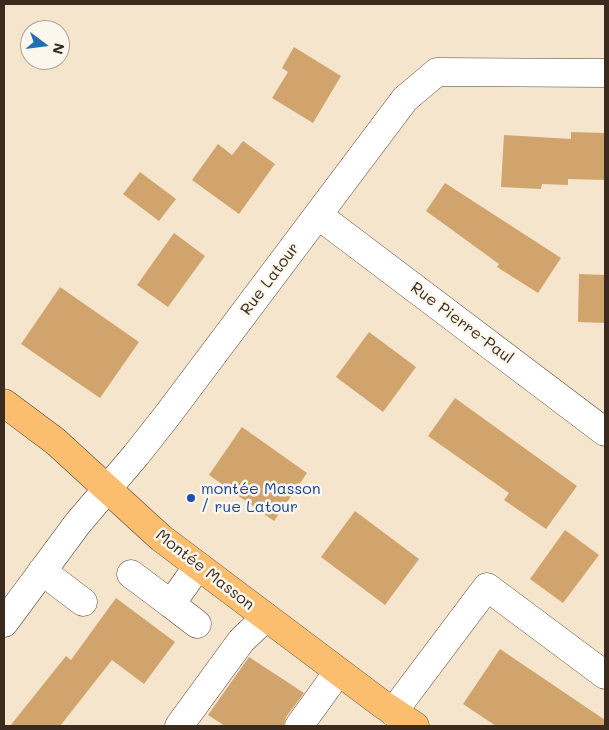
<!DOCTYPE html>
<meta charset="utf-8">
<style>
body{margin:0}
#map{position:relative;width:609px;height:730px;overflow:hidden;background:#f5e5cc;font-family:Mali,sans-serif}
canvas{display:block}
.frame{position:absolute;inset:0;border:5px solid #3b2a1e;pointer-events:none}
.north{position:absolute;left:20px;top:20px;width:50px;height:50px;box-sizing:border-box;background:#fbf7ec;border:1px solid #aea59a;border-radius:50%;rotate:105deg;font-size:14px;font-weight:700;line-height:20px;text-align:center;color:#3b2a1e}
.north::after{content:'';display:block;margin:auto;width:18px;height:22px;background:#1f6fb2;clip-path:polygon(50% 0,100% 100%,50% 72%,0 100%)}
</style>
<div id="map">
<canvas width="609" height="730"></canvas>
<div class="frame"></div>
<div class="north">N</div>
</div>
<script>
const context = document.querySelector('canvas').getContext('2d');
context.lineJoin = 'round';
function paint(path, color) {
  context.fillStyle = color;
  context.fill(path, 'evenodd');
}
function strokePath(path, color, width, dash) {
  context.strokeStyle = color;
  context.lineWidth = width;
  context.lineCap = dash ? 'butt' : 'round';
  context.setLineDash(dash || []);
  context.stroke(path);
}
function label(font, color, halo, rows, align = 'center') {
  context.font = font + ' Mali,sans-serif';
  context.lineWidth = 5;
  context.setLineDash([]);
  context.textBaseline = 'middle';
  context.strokeStyle = halo;
  context.fillStyle = color;
  for (const [text, x, y, turn = 0] of rows) {
    context.save();
    context.translate(x, y);
    context.rotate((+turn || 0) * Math.PI / 180);
    context.textAlign = isNaN(turn) ? turn : align;
    if (halo) context.strokeText(text, 0, 0);
    context.fillText(text, 0, 0);
    context.restore();
  }
}
paint(new Path2D(`
 M 294,47 L 341,76 L 313,123 L 272,98 L 288,72 L 282,68 Z
 M 571,132 L 605,133 L 605,180 L 568,179 L 568,185 L 542,184 L 541,189 L 501,187 L 504,135 L 571,139 Z
 M 243,141 L 275,164 L 239,214 L 192,180 L 218,144 L 232,155 Z
 M 140,172 L 176,199 L 159,221 L 123,194 Z
 M 445,183 L 561,258 L 538,293 L 497,267 L 499,264 L 426,211 Z
 M 174,233 L 205,256 L 168,307 L 137,285 Z
 M 579,274 L 605,275 L 605,323 L 578,322 Z
 M 60,287 L 139,342 L 100,398 L 21,344 Z
 M 369,332 L 416,367 L 383,412 L 336,377 Z
 M 455,398 L 577,486 L 546,529 L 504,500 L 509,493 L 428,436 Z
 M 242,427 L 307,473 L 274,521 L 209,475 Z
 M 355,511 L 419,559 L 385,605 L 321,557 Z
 M 565,530 L 599,555 L 563,603 L 530,579 Z
 M 116,598 L 175,642 L 144,684 L 112,660 L 60,726 L 10,726 L 66,656 L 71,660 Z
 M 500,649 L 605,720 L 605,726 L 496,726 L 463,704 Z
 M 249,657 L 304,693 L 286,717 L 284,726 L 225,726 L 208,715 Z`), '#d1a46d');
const minor = new Path2D(`
 M 318,215 L 605,432
 M 42,571 L 83,602
 M 131,574 L 171,604 L 198,566
 M 171,604 L 197,624
 M 4,623 L 78,523 L 136,455 L 166,417 L 405,99 L 437,72 L 605,73
 M 393,712 L 487,587 L 605,675
 M 179,726 L 241,641 L 266,617
 M 299,726 L 338,672`);
const major = new Path2D(`
 M 4,403 L 55,441 L 161,538 L 382,704 L 415,726`);
strokePath(minor, '#574638', 29);
strokePath(major, '#574638', 29);
strokePath(minor, '#fff', 28);
strokePath(major, '#fbbd6e', 28);
for (const [x, y, r, color] of [
 [191,498,5,"#1a4fb4"]
]) {
  const dot = new Path2D();
  dot.arc(x, y, r, 0, 2 * Math.PI);
  context.fillStyle = color;
  context.fill(dot);
  strokePath(dot, '#fbf7ec', 2);
}
label('16px', '#3b2a1e', '#fbf7ec', [
 ["Rue Latour",270,279,-53],
 ["Rue Pierre-Paul",462,323,37],
 ["Montée Masson",205,570,38]
]);
label('16px', '#164399', '#fbf7ec', [
 ["montée Masson",201,489],
 ["/ rue Latour",201,507]
], 'left');
</script>
